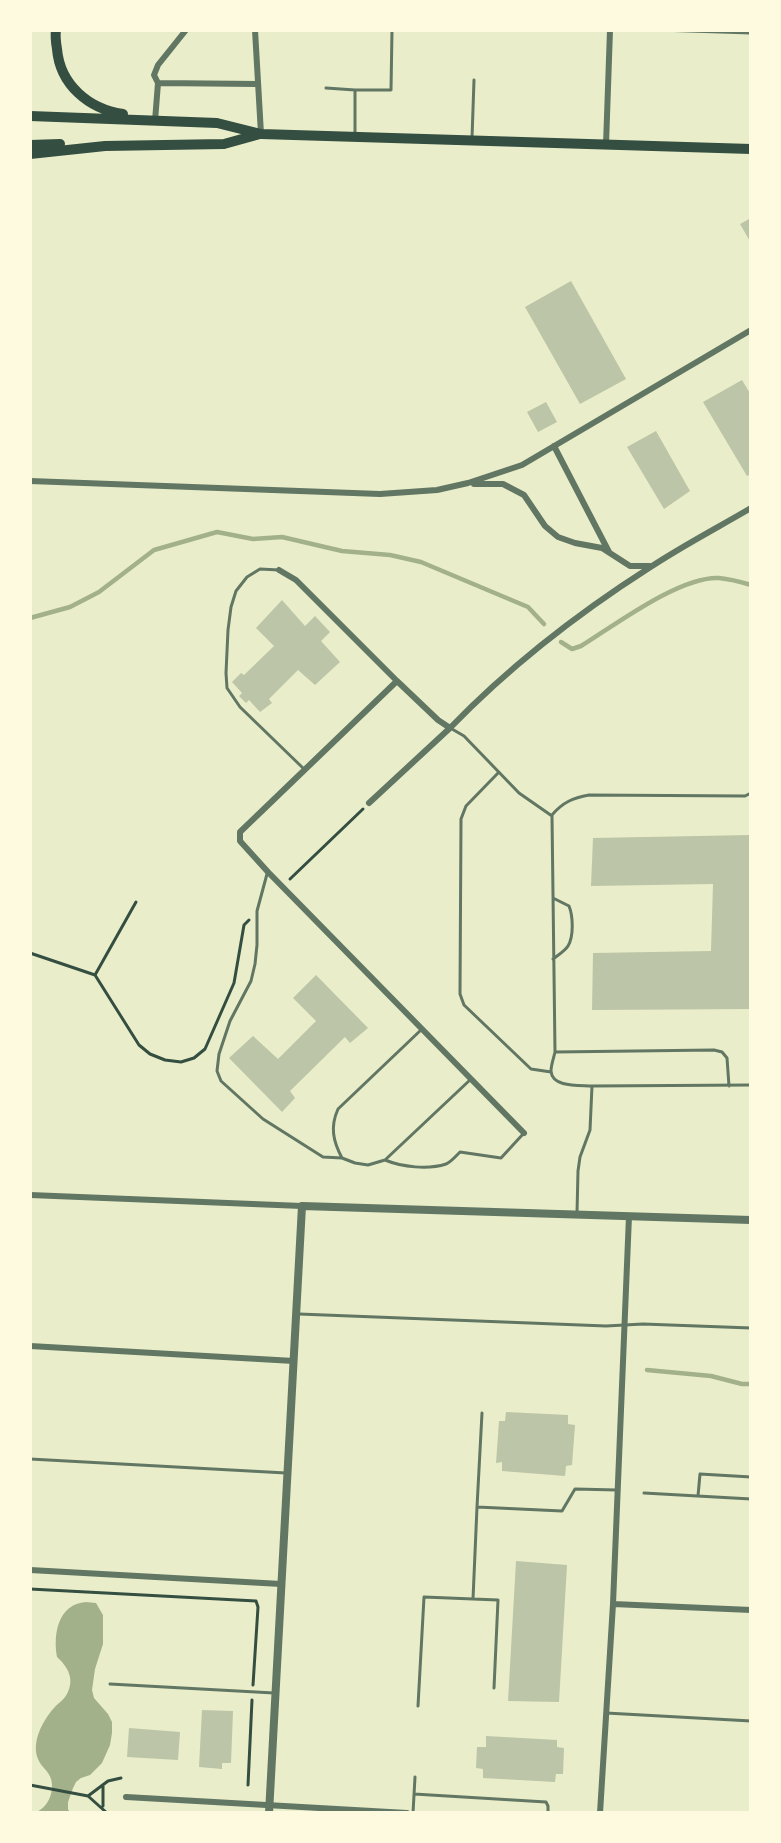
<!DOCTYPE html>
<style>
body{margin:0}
#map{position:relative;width:781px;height:1843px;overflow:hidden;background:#e9edc9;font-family:Figtree,sans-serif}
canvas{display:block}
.frame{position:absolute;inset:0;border:32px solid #fefae0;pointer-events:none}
</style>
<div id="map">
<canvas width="781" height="1843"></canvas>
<div class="frame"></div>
</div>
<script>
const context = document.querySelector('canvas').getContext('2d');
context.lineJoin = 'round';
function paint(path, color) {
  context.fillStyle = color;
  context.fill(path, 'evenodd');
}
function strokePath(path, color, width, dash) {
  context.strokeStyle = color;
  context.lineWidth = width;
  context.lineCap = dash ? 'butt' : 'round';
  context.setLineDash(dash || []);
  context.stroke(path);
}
paint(new Path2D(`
 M 86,1602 L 96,1603 L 103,1615 L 103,1644 L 95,1669 L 92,1690 L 94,1698 L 108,1714 L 112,1722 L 112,1733 L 110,1745 L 102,1763 L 90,1775 L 81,1778 L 76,1782 L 73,1788 L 68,1802 L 68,1809 L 70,1813 L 34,1813 C 47,1809 55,1793 51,1779 C 49,1771 41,1767 38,1759 C 31,1742 43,1720 54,1708 C 58,1703 64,1700 67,1694 C 75,1679 68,1667 57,1657 C 53,1634 58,1604 86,1602 Z`), '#a3b18a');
strokePath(new Path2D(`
 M 30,618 L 70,607 L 99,592 L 154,550 L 217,532 L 253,539 L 282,537 L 342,551 L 390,555 L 421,562 L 528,607 L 544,624
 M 561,642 L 572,649 L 581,646 C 615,625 680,576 719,578 C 729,579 741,582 751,585
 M 647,1370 L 711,1376 L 742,1384 L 751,1384`), '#a3b18a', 4.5);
paint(new Path2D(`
 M 751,218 L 751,243 L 740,224 Z
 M 571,281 L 626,379 L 580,404 L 525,307 Z
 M 742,380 L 751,395 L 751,474 L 747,476 L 703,402 Z
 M 546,402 L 557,422 L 538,432 L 527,412 Z
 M 656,431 L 690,491 L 664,509 L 627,447 Z
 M 282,600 L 305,626 L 315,616 L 330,632 L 321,641 L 340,662 L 315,685 L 298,670 L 269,699 L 272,703 L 260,712 L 249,700 L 246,703 L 239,696 L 242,693 L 232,682 L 241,673 L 244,675 L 274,646 L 256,628 Z
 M 751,835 L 751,1009 L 592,1010 L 593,953 L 711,951 L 713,884 L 591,886 L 593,838 Z
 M 316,975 L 368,1028 L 350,1043 L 345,1037 L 290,1091 L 295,1098 L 282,1112 L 229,1058 L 253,1036 L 278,1059 L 316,1021 L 293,998 Z
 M 506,1412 L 568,1415 L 568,1424 L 575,1425 L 572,1465 L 566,1466 L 565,1476 L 502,1471 L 502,1462 L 496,1463 L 499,1421 L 505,1421 Z
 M 516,1561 L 567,1565 L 559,1702 L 508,1701 Z
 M 202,1710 L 233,1711 L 231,1763 L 222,1763 L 222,1769 L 199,1767 Z
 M 129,1728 L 180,1732 L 178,1760 L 127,1757 Z
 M 486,1736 L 557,1740 L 557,1747 L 564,1748 L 563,1774 L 556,1774 L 555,1782 L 483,1778 L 483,1769 L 476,1768 L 477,1747 L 486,1747 Z`), '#bcc5a7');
strokePath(new Path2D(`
 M 290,879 L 363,809
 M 30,953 L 95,975 L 139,1045 L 150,1054 L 165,1060 L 181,1062 L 194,1058 L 205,1049 L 234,983 L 244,925 L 249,920
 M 95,975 L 136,902
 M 30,1589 L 256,1601 L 258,1607 L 253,1685
 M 30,1785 L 88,1796
 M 248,1785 L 252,1700
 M 103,1806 L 103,1786
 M 107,1813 L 88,1796 L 108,1781 L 121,1778`), '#344e41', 3);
strokePath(new Path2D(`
 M 658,30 L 751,33
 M 326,88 L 355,90
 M 355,135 L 355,90 L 391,90 L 392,30
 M 472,138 L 474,80
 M 279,570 L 260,569 L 247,577 L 236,591 L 231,607 L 228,630 L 226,673 L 227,688 L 240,707 L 304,769
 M 452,729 L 464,736 L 519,793 L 552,816 L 555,1052 C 554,1057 551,1065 551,1071 C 552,1088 580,1085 592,1086 L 590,1130 L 580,1157 L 578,1171 L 577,1213
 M 499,772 L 466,806 L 461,819 L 460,994 L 464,1005 L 531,1069 L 551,1072
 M 552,815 C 563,802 573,798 589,795 L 745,796 L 751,793
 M 267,874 L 257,911 L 257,945 L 255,964 L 251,981 L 230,1021 L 219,1054 L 217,1071 L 221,1081 L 263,1119 L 323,1157 L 342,1158 L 355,1163 L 368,1165 L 385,1160 L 471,1079
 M 553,898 L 569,906 C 573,916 574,936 568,946 C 565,951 558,955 553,959
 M 555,1052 L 714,1050 L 722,1052 L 727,1058 L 729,1086
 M 592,1086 L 751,1085
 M 342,1158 C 333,1141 330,1127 338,1109 L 422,1029
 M 385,1160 C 402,1167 428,1170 446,1164 C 451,1162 456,1156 460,1152 L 501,1158 L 524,1133
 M 299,1314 L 606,1326 L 643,1324 L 751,1328
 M 30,1459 L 286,1473
 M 644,1493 L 751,1499
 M 698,1496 L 700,1474 L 751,1477
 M 477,1507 L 482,1413
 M 473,1599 L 498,1600 L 494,1688
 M 110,1684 L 274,1693
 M 418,1706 L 424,1597 L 473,1599 L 477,1507 L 562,1511 L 575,1489 L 617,1490
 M 606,1713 L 751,1721
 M 414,1794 L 546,1802 L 548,1806 L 548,1813
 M 413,1813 L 415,1777`), '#617663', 3);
strokePath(new Path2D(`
 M 186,30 L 158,65 L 154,75 L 158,83 L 257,84
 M 255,30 L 261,134
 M 155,121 L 158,83
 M 606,145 L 610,30
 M 554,446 L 609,552
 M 30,481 L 380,494 L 437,490 L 468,483 L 522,465 L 751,330
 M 474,484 L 503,484 L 524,495 L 545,526 L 558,537 L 575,543 L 602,548 L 630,566 L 650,566
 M 279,570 L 296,580 L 397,681 L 438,720 L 450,728 C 510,666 577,614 649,568 C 682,546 717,528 751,508
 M 397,681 L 240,832 L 240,841 L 268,872 L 524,1133
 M 369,803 L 450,728
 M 30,1195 L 302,1206
 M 30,1346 L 294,1361
 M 30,1570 L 281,1584
 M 613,1604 L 751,1610
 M 126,1797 L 407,1813
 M 600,1813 L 613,1604 L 629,1216`), '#617663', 6);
strokePath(new Path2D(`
 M 269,1813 L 302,1206 L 751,1220`), '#617663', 8);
strokePath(new Path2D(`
 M 56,30 C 55,36 56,43 57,49 C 60,85 89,109 123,114
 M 30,116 L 217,123 L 261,134 L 751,149
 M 30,145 L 60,144
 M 30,154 L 105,146 L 224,144 L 260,134`), '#344e41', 10);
</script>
